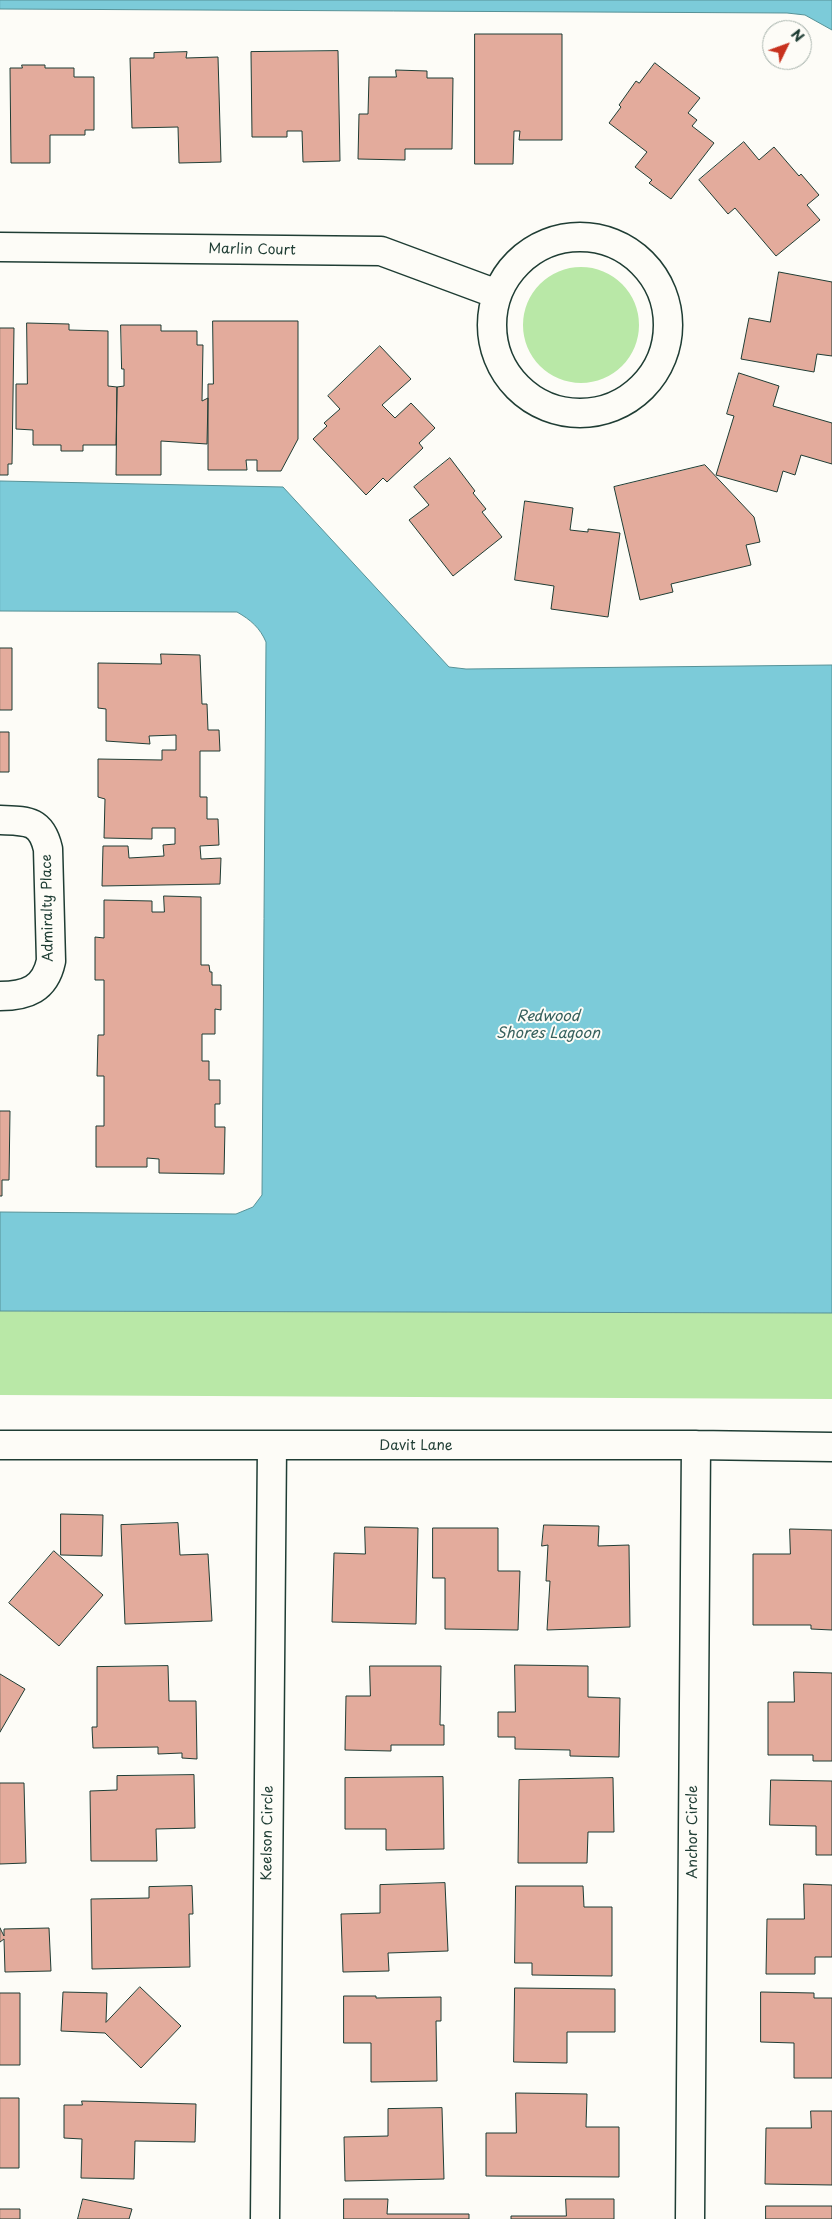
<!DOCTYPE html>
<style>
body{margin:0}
#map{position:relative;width:832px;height:2219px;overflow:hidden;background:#fdfcf7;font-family:"Playpen Sans",sans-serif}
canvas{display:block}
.north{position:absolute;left:762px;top:20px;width:50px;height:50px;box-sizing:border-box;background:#fdfcf7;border:1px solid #a4b0a9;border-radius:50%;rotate:48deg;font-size:14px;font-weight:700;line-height:20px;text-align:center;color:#1f3d34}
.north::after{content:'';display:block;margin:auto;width:18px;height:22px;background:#c8321e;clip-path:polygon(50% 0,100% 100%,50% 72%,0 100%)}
</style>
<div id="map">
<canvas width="832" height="2219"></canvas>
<div class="north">N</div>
</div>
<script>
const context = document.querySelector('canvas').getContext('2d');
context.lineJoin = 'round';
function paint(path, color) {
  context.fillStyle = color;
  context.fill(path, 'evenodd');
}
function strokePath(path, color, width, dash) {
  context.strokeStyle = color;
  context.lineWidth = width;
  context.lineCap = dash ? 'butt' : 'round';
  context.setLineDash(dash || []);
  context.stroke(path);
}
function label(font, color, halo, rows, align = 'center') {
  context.font = font + ' "Playpen Sans",sans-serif';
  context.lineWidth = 4;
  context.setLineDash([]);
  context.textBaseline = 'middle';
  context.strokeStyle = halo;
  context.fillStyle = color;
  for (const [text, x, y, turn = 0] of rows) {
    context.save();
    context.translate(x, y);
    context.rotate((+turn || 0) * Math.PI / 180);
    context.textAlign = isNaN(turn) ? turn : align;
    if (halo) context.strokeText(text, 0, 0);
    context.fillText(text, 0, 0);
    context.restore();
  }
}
paint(new Path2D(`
 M523 325a58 58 0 1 1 116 0a58 58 0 1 1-116 0Z
 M 0,1311 L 832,1313 L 832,1399 L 0,1395 Z`), '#b9e8a7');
const water = new Path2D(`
 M 0,0 L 832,0 L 832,30 L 805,15 L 787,13 L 0,9 Z
 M 0,481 L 283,487 L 449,667 L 466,669 L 832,665 L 832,1313 L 0,1311 L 0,1212 L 236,1214 L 253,1207 L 262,1195 L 266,642 C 260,628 251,620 237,612 L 0,611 Z`);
paint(water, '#7ccbd9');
strokePath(water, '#579297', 1);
const building = new Path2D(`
 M 475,34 L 562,34 L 562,140 L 519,140 L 520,131 L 514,131 L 513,164 L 475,164 Z
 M 338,51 L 340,161 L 303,162 L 302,131 L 287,131 L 287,137 L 252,137 L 251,52 Z
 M 187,52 L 186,58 L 218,57 L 221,162 L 179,163 L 178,127 L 132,128 L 130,58 L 154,58 L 154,53 Z
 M 655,63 L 700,98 L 688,113 L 697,120 L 692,126 L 714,143 L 671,199 L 649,183 L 652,180 L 635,167 L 647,152 L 609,123 L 621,107 L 619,105 L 636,81 L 639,83 Z
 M 22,65 L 45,65 L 45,68 L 74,68 L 74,77 L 94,77 L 94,130 L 85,130 L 85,135 L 50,135 L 50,163 L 11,163 L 10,68 L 22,68 Z
 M 396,70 L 427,71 L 427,78 L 453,78 L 452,149 L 405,149 L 405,160 L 358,159 L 359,114 L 368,114 L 369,77 L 396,77 Z
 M 744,142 L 759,160 L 774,147 L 799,176 L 801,174 L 819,195 L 807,205 L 820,220 L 776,256 L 735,208 L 728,214 L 699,180 Z
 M 779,272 L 832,282 L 832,356 L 817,354 L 814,372 L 741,359 L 749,318 L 770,322 Z
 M 213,321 L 298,321 L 298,439 L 281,471 L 257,471 L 257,460 L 246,460 L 247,470 L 208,470 L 208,384 L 213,384 Z
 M 27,323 L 69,324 L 69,330 L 108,331 L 108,386 L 117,387 L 116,445 L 83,445 L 83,451 L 61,451 L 61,445 L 33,445 L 33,430 L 16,429 L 16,384 L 27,384 Z
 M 121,325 L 161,325 L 161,331 L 197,331 L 197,345 L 203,345 L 202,401 L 208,398 L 207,444 L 161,441 L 161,475 L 116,475 L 117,387 L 124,386 L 124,369 L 122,369 Z
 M 0,328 L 14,328 L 12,464 L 8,464 L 8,475 L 0,475 Z
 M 380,346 L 411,379 L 382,405 L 395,418 L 411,403 L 435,428 L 419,443 L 423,448 L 387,482 L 383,478 L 366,495 L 313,439 L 327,426 L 324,423 L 340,409 L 328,396 Z
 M 739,373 L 779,386 L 773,406 L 832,423 L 832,464 L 801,455 L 795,475 L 783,471 L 777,492 L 716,475 L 734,416 L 727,414 Z
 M 450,458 L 475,491 L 473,493 L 486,509 L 482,512 L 502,537 L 453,576 L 409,520 L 429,505 L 414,487 Z
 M 705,465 L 754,517 L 760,542 L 746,545 L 751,565 L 671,584 L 673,592 L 640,600 L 614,487 Z
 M 525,501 L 573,508 L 570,530 L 588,532 L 588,529 L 620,533 L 608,617 L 551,609 L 554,586 L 515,580 Z
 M 0,648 L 12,648 L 12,710 L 0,710 Z
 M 161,654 L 200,655 L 202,704 L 207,704 L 208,730 L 219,730 L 220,751 L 200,751 L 200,797 L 207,797 L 207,819 L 218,819 L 219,845 L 200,846 L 201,859 L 221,858 L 220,884 L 102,886 L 103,846 L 128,846 L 129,858 L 164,856 L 163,845 L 175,844 L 175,828 L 152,828 L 152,839 L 104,838 L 105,799 L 98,797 L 98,759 L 162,760 L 162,750 L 176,750 L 176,735 L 149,736 L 150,744 L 106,741 L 106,709 L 98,708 L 98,663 L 161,664 Z
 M 0,732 L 9,732 L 9,772 L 0,772 Z
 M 164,896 L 201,897 L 201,965 L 209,965 L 210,972 L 212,972 L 212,985 L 221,985 L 221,1010 L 215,1009 L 215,1034 L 202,1034 L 202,1061 L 209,1061 L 209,1080 L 220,1080 L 220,1104 L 215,1104 L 215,1127 L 225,1127 L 224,1174 L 159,1173 L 159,1159 L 147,1158 L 147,1167 L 96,1167 L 96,1126 L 104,1126 L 104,1076 L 97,1076 L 98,1035 L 104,1035 L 104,980 L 95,980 L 95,937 L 104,938 L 104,900 L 152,901 L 152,912 L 164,912 Z
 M 0,1111 L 10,1111 L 9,1180 L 2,1180 L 2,1196 L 0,1196 Z
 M 61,1514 L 103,1515 L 102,1556 L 61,1555 Z
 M 178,1523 L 180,1555 L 208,1554 L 212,1621 L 125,1624 L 121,1525 Z
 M 544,1525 L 599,1526 L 598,1546 L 629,1545 L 630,1627 L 547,1630 L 550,1581 L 546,1581 L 548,1545 L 542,1546 Z
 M 365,1527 L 418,1528 L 416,1624 L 332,1622 L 334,1553 L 365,1554 Z
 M 433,1528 L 498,1528 L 498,1571 L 520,1571 L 518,1630 L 445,1629 L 445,1578 L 433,1578 Z
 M 790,1529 L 832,1530 L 832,1630 L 811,1629 L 811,1625 L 753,1625 L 753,1554 L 790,1554 Z
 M 54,1551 L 103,1595 L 59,1646 L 9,1603 Z
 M 515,1665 L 588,1666 L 588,1697 L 620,1698 L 619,1757 L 570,1756 L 570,1750 L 515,1749 L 515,1737 L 498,1737 L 498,1712 L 515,1712 Z
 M 168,1666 L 169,1701 L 196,1701 L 197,1759 L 182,1758 L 182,1753 L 158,1754 L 158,1747 L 93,1748 L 92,1727 L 97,1727 L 97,1667 Z
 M 370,1666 L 441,1666 L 440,1725 L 444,1725 L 444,1745 L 391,1745 L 391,1751 L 345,1750 L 346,1696 L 370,1696 Z
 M 794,1672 L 832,1673 L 832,1761 L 813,1761 L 813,1755 L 768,1755 L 768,1702 L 794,1702 Z
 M 0,1674 L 25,1689 L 0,1732 Z
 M 194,1775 L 195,1828 L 156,1829 L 157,1861 L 91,1861 L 90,1791 L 117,1790 L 117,1776 Z
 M 443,1777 L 444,1849 L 386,1850 L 386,1829 L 345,1829 L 345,1778 Z
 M 613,1778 L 614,1832 L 588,1832 L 587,1863 L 518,1863 L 519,1780 Z
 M 771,1780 L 832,1781 L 832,1855 L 816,1855 L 816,1826 L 770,1825 Z
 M 0,1783 L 24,1783 L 26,1863 L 0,1864 Z
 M 445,1883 L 448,1951 L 388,1953 L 389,1971 L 343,1972 L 341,1914 L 380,1913 L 380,1885 Z
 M 804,1884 L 832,1885 L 832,1957 L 815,1957 L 815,1974 L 766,1974 L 767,1919 L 804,1919 Z
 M 192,1886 L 193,1914 L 189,1914 L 190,1967 L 92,1969 L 91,1899 L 149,1898 L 149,1887 Z
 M 516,1886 L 583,1886 L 584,1907 L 612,1907 L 612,1976 L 532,1975 L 532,1963 L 515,1963 Z
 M 0,1928 L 4,1936 L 4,1929 L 49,1928 L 51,1971 L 5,1972 L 4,1939 L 0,1942 Z
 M 140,1987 L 181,2026 L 141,2068 L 105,2033 L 61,2031 L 63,1992 L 107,1993 L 106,2022 Z
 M 515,1988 L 615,1989 L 615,2032 L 567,2032 L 567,2063 L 514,2062 Z
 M 761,1992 L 814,1993 L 814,1998 L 832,1998 L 832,2078 L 794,2078 L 794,2043 L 761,2042 Z
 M 0,1993 L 20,1993 L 20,2065 L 0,2065 Z
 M 344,1996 L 376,1996 L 376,1998 L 441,1997 L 441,2021 L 436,2021 L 437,2081 L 371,2082 L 371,2043 L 344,2043 Z
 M 516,2093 L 587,2094 L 586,2127 L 619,2127 L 619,2177 L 486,2176 L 486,2133 L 516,2133 Z
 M 0,2098 L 19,2098 L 19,2168 L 0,2168 Z
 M 82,2101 L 196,2104 L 195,2142 L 135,2141 L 134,2179 L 81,2178 L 82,2139 L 64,2138 L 64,2105 L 82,2105 Z
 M 442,2108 L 444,2179 L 345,2181 L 344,2137 L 388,2136 L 388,2109 Z
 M 811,2111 L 832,2111 L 832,2185 L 765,2184 L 766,2128 L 811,2128 Z
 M 83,2199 L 132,2209 L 129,2219 L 78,2219 Z
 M 344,2199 L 388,2199 L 387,2214 L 469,2214 L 469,2219 L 344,2219 Z
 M 566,2199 L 614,2199 L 614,2219 L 511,2219 L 511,2216 L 566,2216 Z
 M 766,2206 L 832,2206 L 832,2219 L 766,2219 Z
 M 0,2209 L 20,2209 L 20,2219 L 0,2219 Z`);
paint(building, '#e3ab9c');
strokePath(building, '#1f3d34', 1);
const minor = new Path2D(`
 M492 325a88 88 0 1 1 176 0a88 88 0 1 1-176 0Z
 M 0,247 L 381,251 L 497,294
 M 0,820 C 26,821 41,819 48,849 L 51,961 C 45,989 27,996 0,996
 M 0,1445 L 696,1445 L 832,1447
 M 265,2219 L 272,1447
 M 690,2219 L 696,1445`);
strokePath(minor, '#1f3d34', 31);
strokePath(minor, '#fdfcf7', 28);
label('14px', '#1f3d34', '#fdfcf7', [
 ["Marlin Court",252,250,1],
 ["Admiralty Place",48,908,-91],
 ["Davit Lane",416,1446],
 ["Anchor Circle",693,1832,-90],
 ["Keelson Circle",268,1833,-89]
]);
label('italic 15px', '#36605d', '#fdfcf7', [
 ["Redwood",548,1017],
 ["Shores Lagoon",548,1034]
]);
</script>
